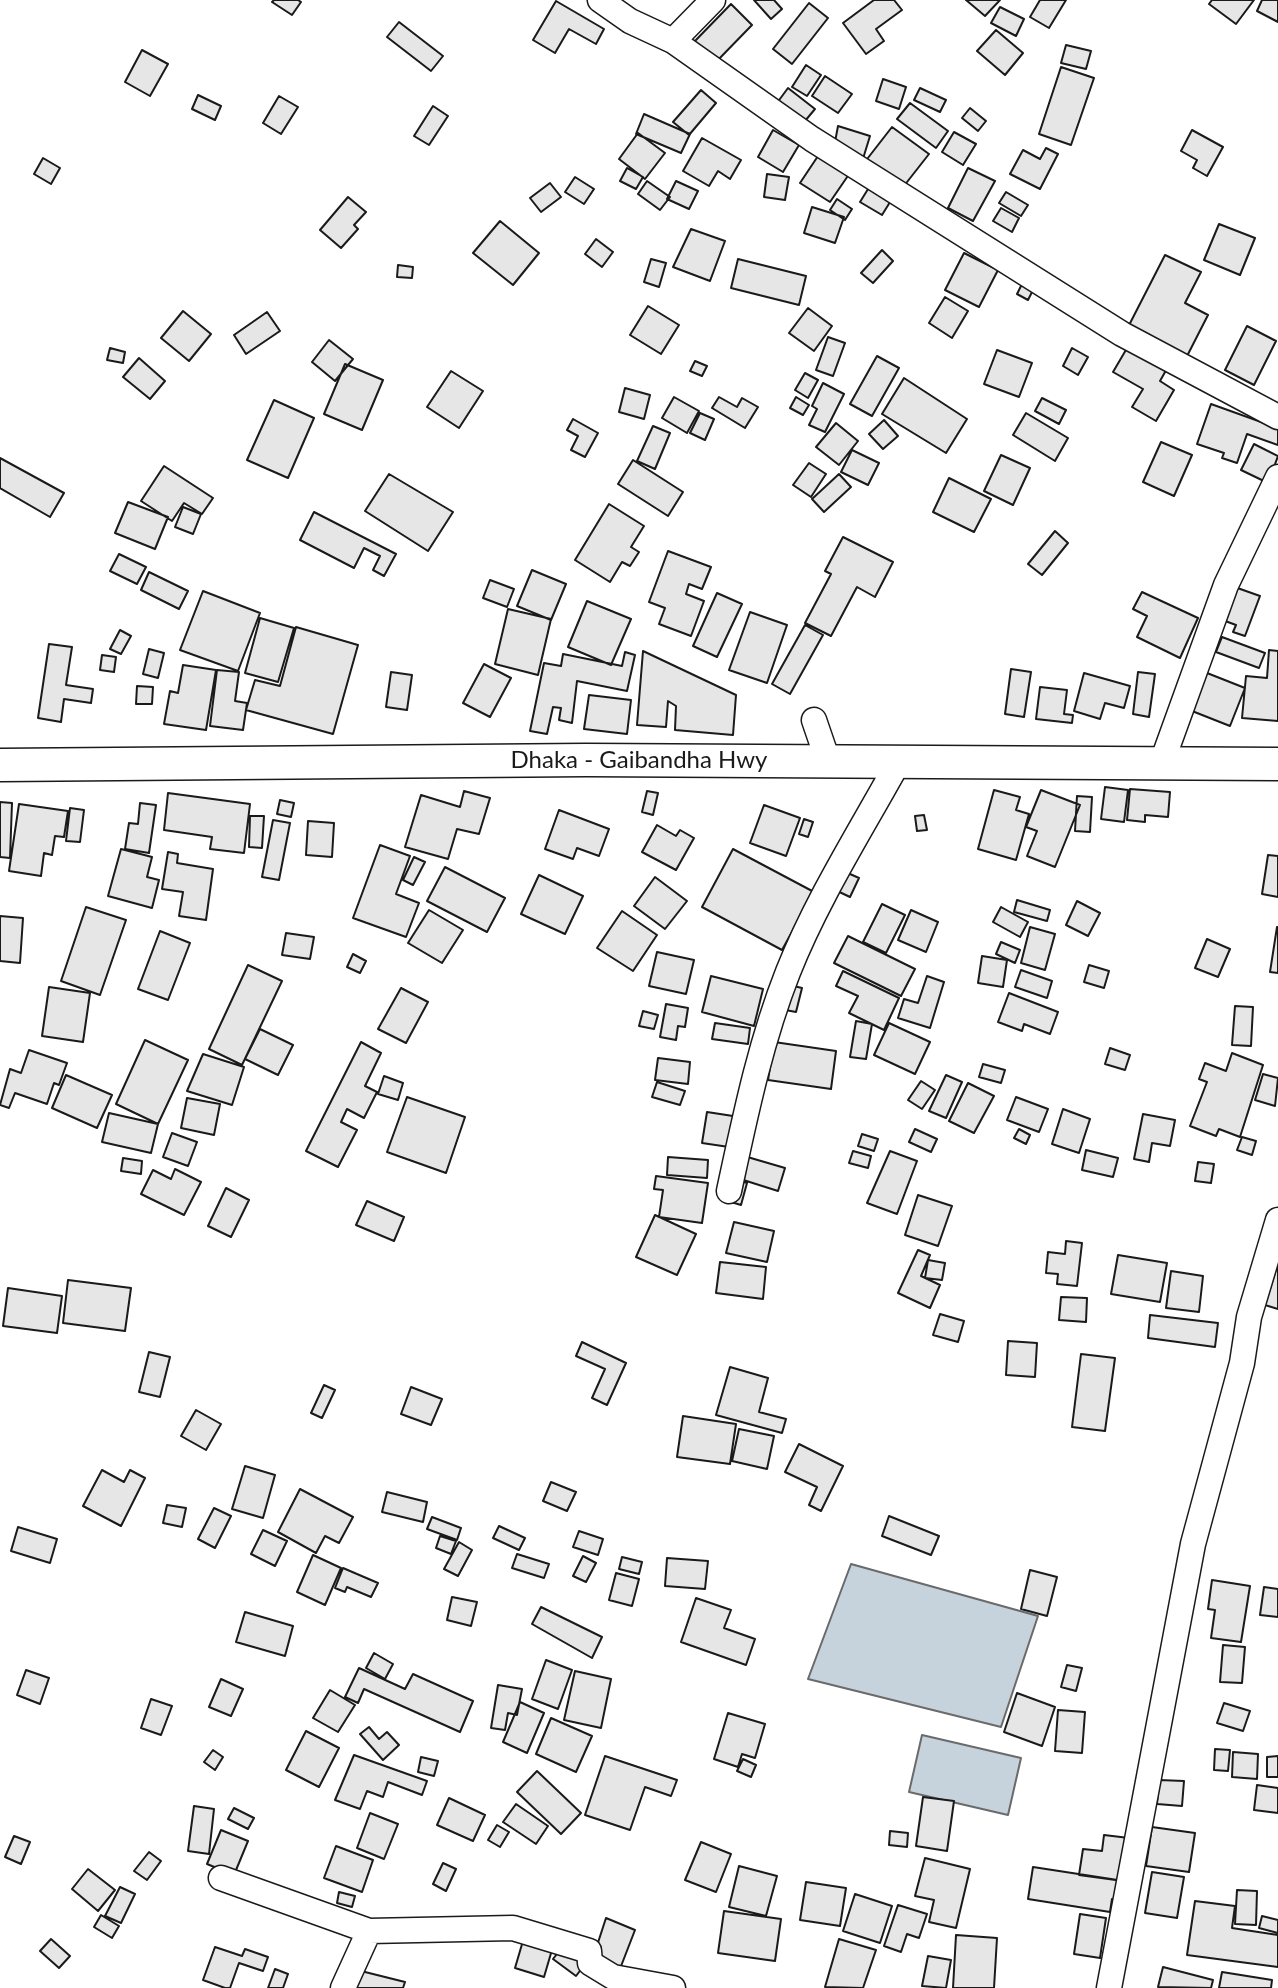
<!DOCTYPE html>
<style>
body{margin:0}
canvas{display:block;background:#fff}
</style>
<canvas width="1278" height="1988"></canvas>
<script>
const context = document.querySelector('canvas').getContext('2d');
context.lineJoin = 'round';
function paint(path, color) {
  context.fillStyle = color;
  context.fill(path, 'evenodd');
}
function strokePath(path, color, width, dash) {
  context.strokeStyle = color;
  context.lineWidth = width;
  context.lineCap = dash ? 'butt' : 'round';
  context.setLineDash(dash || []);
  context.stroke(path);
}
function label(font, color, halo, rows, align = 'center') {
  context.font = font + ' Lato,sans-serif';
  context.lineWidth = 6;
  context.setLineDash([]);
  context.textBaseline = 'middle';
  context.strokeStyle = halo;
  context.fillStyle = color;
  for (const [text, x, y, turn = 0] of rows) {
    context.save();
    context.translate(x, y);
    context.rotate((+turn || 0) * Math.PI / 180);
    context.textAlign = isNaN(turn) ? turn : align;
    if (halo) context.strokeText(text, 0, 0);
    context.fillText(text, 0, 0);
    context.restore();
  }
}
const water = new Path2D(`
 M 851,1564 L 1038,1616 L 1001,1727 L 808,1679 Z
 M 922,1735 L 1021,1758 L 1008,1815 L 909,1792 Z`);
paint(water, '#c6d2dc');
strokePath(water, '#6a6a6a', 2);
const building = new Path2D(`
 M 274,0 L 298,0 L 301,2 L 292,15 L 272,2 Z
 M 754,0 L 774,0 L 782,9 L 771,19 Z
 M 874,0 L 894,0 L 902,10 L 876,29 L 884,41 L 866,54 L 843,23 Z
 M 966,0 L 1000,0 L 985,16 Z
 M 1040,0 L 1066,0 L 1049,28 L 1030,17 Z
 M 1212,0 L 1254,0 L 1236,24 L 1209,4 Z
 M 1262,0 L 1278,0 L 1278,22 L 1257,11 Z
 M 556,1 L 604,29 L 596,44 L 569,29 L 555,53 L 533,40 Z
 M 809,3 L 828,18 L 792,64 L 773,49 Z
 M 731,4 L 752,25 L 716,62 L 694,42 Z
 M 1000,7 L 1024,19 L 1016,36 L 991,23 Z
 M 399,22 L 443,56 L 431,71 L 387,37 Z
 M 996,30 L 1023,53 L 1005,75 L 977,51 Z
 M 1066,45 L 1091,51 L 1086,69 L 1061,63 Z
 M 142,50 L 168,64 L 150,96 L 125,82 Z
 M 806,65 L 821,75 L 807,96 L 792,87 Z
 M 1061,67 L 1094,78 L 1071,145 L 1039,134 Z
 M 825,76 L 852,94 L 838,113 L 812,96 Z
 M 883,79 L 906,87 L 899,109 L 876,101 Z
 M 788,88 L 815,109 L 800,127 L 774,107 Z
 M 920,88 L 946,100 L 940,112 L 914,100 Z
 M 701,90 L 716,103 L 689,135 L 673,122 Z
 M 198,95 L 221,106 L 215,120 L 192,109 Z
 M 279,96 L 298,107 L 281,134 L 263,123 Z
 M 910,103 L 948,131 L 936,148 L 897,119 Z
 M 433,106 L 448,116 L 429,145 L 414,136 Z
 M 970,108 L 986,121 L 978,131 L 962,118 Z
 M 644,114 L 690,134 L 681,153 L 636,134 Z
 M 838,126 L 870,136 L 862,162 L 835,142 Z
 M 892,127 L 929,154 L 900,191 L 864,163 Z
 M 773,130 L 799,145 L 783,172 L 758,157 Z
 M 1192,130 L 1223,147 L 1207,176 L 1193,168 L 1197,160 L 1181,151 Z
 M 954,132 L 976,144 L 963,165 L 942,152 Z
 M 638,133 L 665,153 L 645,179 L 619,159 Z
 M 702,138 L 741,160 L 730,179 L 718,171 L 709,186 L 683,171 Z
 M 824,147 L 854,167 L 830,202 L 800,183 Z
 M 1046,148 L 1058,154 L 1040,189 L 1010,174 L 1023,150 L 1040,159 Z
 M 43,158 L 60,168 L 51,184 L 34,174 Z
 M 627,168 L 643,177 L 636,189 L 620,181 Z
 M 968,168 L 995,181 L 973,221 L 948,208 Z
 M 767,174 L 789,177 L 785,200 L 764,197 Z
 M 575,177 L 594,189 L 584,204 L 565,192 Z
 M 647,181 L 670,197 L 660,210 L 638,194 Z
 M 676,181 L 698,191 L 689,209 L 667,199 Z
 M 873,181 L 895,194 L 882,215 L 860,202 Z
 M 550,183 L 561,197 L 541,212 L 530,198 Z
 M 1006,192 L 1028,205 L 1021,216 L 999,203 Z
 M 348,197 L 366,212 L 354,225 L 358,229 L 341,248 L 320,230 Z
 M 837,199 L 852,209 L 845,220 L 830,210 Z
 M 812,207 L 844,217 L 835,243 L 804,233 Z
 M 1001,208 L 1019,218 L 1012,232 L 993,221 Z
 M 500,221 L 539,253 L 513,285 L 473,253 Z
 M 1219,224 L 1255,238 L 1240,275 L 1204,260 Z
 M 691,229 L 725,241 L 710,281 L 673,267 Z
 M 596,239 L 613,252 L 602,267 L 585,254 Z
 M 882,250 L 893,261 L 873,283 L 861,273 Z
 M 964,253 L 998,270 L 979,307 L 945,290 Z
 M 1165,255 L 1201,272 L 1185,303 L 1208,315 L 1184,362 L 1125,333 Z
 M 651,259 L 666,263 L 659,287 L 644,282 Z
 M 738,259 L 806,276 L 799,305 L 731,288 Z
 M 398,265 L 413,267 L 412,278 L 397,277 Z
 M 1024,280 L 1035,286 L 1028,300 L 1017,294 Z
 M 945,297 L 968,311 L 952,338 L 929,323 Z
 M 648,306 L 679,325 L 661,354 L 630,335 Z
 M 808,308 L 832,326 L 814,351 L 789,333 Z
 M 183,311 L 211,334 L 189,361 L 161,338 Z
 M 267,312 L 280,331 L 246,354 L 234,335 Z
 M 1247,326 L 1276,341 L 1254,385 L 1225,370 Z
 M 828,337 L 845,343 L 833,376 L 816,370 Z
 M 329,340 L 353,359 L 335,381 L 312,362 Z
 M 1130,343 L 1169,365 L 1160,381 L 1174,390 L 1156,421 L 1132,407 L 1143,389 L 1113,372 Z
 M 110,348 L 125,352 L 123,363 L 107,360 Z
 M 1072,348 L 1088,357 L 1078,375 L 1063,366 Z
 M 997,350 L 1032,363 L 1019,397 L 984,384 Z
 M 877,356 L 899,368 L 872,416 L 850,404 Z
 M 139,358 L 165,381 L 150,399 L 123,377 Z
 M 695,361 L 707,366 L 702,376 L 690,371 Z
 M 345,364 L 383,380 L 362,430 L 324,414 Z
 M 451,371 L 483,391 L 459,428 L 427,407 Z
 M 805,373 L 818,380 L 808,398 L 795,390 Z
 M 904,378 L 967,419 L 946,453 L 882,414 Z
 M 823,383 L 844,394 L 825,432 L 809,425 L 817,409 L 812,406 Z
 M 625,388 L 650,395 L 644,419 L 619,412 Z
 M 674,397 L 699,411 L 687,433 L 662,418 Z
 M 719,397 L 737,407 L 742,398 L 758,407 L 745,428 L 712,408 Z
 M 796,397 L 809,405 L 803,415 L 790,408 Z
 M 1042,398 L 1066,410 L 1059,424 L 1035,411 Z
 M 274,400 L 314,418 L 288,478 L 247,460 Z
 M 1211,404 L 1278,428 L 1278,445 L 1247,434 L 1237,463 L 1222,458 L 1224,453 L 1197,444 Z
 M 700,413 L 714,419 L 705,440 L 690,433 Z
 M 1026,413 L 1068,438 L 1055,461 L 1013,435 Z
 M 573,419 L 598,433 L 585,457 L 571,450 L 578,436 L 567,430 Z
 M 884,420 L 898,436 L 883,449 L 869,434 Z
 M 836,423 L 858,441 L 839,465 L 816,447 Z
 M 653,426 L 670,433 L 655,469 L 637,461 Z
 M 1161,442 L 1192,455 L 1174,496 L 1143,482 Z
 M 1254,444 L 1278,456 L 1268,483 L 1241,470 Z
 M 852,450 L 879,463 L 868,485 L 841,472 Z
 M 1001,455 L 1030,468 L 1013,505 L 984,491 Z
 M 0,458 L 64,493 L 50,517 L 0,488 Z
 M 633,460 L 683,492 L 668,516 L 618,484 Z
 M 809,463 L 826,474 L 811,497 L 793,485 Z
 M 164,466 L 213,498 L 202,514 L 184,503 L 172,521 L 141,501 Z
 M 389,474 L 453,512 L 428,551 L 365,511 Z
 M 839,474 L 851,487 L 824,512 L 812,499 Z
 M 949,478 L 991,499 L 974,532 L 933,512 Z
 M 128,502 L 168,517 L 155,549 L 115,533 Z
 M 609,504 L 644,526 L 631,547 L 639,552 L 630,566 L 622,562 L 610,582 L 575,560 Z
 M 183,507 L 201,514 L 193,534 L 175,527 Z
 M 314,512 L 396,554 L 384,576 L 373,570 L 380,556 L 364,548 L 354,568 L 300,540 Z
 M 1055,531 L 1068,543 L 1042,575 L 1028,564 Z
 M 843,537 L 893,562 L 875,597 L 857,587 L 831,636 L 805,623 L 831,574 L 825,571 Z
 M 668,551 L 711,567 L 702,589 L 689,584 L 686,594 L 704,601 L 691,636 L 659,624 L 665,608 L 649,602 Z
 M 119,554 L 146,567 L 137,584 L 110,571 Z
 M 532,570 L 566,584 L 551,620 L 517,606 Z
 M 149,572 L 188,591 L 179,609 L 141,590 Z
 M 490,580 L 514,589 L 507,607 L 483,598 Z
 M 1229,585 L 1260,596 L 1245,636 L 1233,632 L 1236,625 L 1217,618 Z
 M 203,591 L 260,613 L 238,671 L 180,650 Z
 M 1142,592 L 1198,618 L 1180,658 L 1137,637 L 1147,616 L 1133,609 Z
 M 717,593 L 742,604 L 717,657 L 693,646 Z
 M 587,601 L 631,619 L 611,665 L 568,647 Z
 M 508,609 L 551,619 L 538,675 L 495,664 Z
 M 750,612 L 787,625 L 767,683 L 729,670 Z
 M 260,618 L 294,628 L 278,682 L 245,673 Z
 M 805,625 L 823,635 L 790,694 L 772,684 Z
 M 296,627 L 358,645 L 333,734 L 246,710 L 255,680 L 280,686 Z
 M 120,630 L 131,636 L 121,654 L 110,649 Z
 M 1222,637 L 1265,653 L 1259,668 L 1216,652 Z
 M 49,644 L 72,647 L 66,685 L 93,689 L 91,703 L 64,699 L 61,722 L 38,718 Z
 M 149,649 L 164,653 L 158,678 L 143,674 Z
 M 1269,650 L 1278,651 L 1278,721 L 1242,718 L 1246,676 L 1267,678 Z
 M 643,651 L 736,695 L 733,735 L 675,730 L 676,706 L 668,701 L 666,727 L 637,725 Z
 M 625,652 L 635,655 L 627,691 L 577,681 L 572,723 L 559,720 L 561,708 L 553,707 L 547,734 L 530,731 L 544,663 L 561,666 L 563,654 L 622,666 Z
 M 102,655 L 116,657 L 114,672 L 100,670 Z
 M 484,664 L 511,678 L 490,717 L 463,703 Z
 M 183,665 L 216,670 L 206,730 L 164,724 L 170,691 L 178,693 Z
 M 1011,669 L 1031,672 L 1024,717 L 1005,714 Z
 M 217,670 L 239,672 L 235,701 L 247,703 L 243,730 L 210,726 Z
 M 391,672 L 412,675 L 407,710 L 386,707 Z
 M 1138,672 L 1155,674 L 1149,717 L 1133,714 Z
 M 1084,673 L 1130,686 L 1124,708 L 1105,703 L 1100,719 L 1074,711 Z
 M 1207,673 L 1245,688 L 1230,726 L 1192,711 Z
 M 137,686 L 153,687 L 152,704 L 136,704 Z
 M 1040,687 L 1067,690 L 1064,714 L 1073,715 L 1072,723 L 1036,719 Z
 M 589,695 L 631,700 L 627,734 L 584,729 Z
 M 1105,787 L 1128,790 L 1124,822 L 1101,819 Z
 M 1130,789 L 1170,792 L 1168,817 L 1145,815 L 1145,822 L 1127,820 Z
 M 994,790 L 1020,797 L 1016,810 L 1029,814 L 1016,860 L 978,849 Z
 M 1041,790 L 1080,805 L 1055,867 L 1027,856 L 1037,831 L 1026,827 Z
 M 464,791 L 490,798 L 479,834 L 457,829 L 448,859 L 405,847 L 421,795 L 460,807 Z
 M 647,791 L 658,793 L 653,815 L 642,812 Z
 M 168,793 L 250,804 L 244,853 L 210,849 L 212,837 L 164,830 Z
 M 1077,796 L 1092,797 L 1090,832 L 1075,831 Z
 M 280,800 L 294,803 L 291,817 L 277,814 Z
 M 0,802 L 12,803 L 10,858 L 0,857 Z
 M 140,803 L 156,805 L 149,853 L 125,849 L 129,823 L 138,824 Z
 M 19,804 L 68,811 L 64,837 L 55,836 L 52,855 L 44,853 L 41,876 L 9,871 Z
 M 764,805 L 800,818 L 786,856 L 750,843 Z
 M 70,808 L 84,810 L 80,842 L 66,841 Z
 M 559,810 L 609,829 L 599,856 L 577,848 L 573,859 L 545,849 Z
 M 924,815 L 927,830 L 917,831 L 915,816 Z
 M 250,816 L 264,816 L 262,848 L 249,847 Z
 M 804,819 L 813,822 L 808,837 L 799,834 Z
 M 273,820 L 290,823 L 279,880 L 262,877 Z
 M 308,821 L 334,823 L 332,857 L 306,855 Z
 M 657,825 L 676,836 L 680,830 L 694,838 L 676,870 L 642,852 Z
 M 380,845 L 410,856 L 396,894 L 419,903 L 406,937 L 353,918 Z
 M 121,849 L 152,857 L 147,877 L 159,880 L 152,908 L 108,896 Z
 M 733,849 L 814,892 L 782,950 L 702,907 Z
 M 168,852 L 178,854 L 177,863 L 213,869 L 206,920 L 179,916 L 183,892 L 162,889 Z
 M 1268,855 L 1278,856 L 1278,897 L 1262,894 Z
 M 414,857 L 425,862 L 413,885 L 403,880 Z
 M 445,867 L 505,898 L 487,932 L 427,901 Z
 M 841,870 L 859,878 L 850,897 L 833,889 Z
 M 539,875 L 583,896 L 565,934 L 521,914 Z
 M 655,877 L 687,901 L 665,929 L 634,906 Z
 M 1017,900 L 1050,910 L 1047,921 L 1014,912 Z
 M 1077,901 L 1100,913 L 1088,936 L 1066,925 Z
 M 882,904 L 905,915 L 886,953 L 863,942 Z
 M 86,907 L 126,920 L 100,995 L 61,981 Z
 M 1001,907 L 1028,922 L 1020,937 L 993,922 Z
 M 429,910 L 463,930 L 442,963 L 408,943 Z
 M 911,910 L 938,922 L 926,952 L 898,940 Z
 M 622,911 L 657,935 L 633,971 L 597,948 Z
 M 0,916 L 23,918 L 20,963 L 0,961 Z
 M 1030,927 L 1055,934 L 1045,970 L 1021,963 Z
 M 1277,927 L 1278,927 L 1278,973 L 1270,972 Z
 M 160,931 L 190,943 L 168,1000 L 138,989 Z
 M 286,933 L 314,937 L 310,959 L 282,955 Z
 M 848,936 L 915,969 L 901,996 L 834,963 Z
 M 1207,939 L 1230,949 L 1218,977 L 1195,968 Z
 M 1001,942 L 1020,950 L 1015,963 L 996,954 Z
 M 657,952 L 694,960 L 686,994 L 649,986 Z
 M 353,954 L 366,961 L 360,973 L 347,967 Z
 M 982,956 L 1007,960 L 1003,987 L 978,983 Z
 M 248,965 L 282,981 L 242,1065 L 209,1049 Z
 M 1089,965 L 1109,971 L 1104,988 L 1084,982 Z
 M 1021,970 L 1052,981 L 1047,998 L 1015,987 Z
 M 843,971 L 899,998 L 884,1030 L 849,1013 L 858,996 L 836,986 Z
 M 711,976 L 763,989 L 754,1026 L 702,1012 Z
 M 927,976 L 944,982 L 930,1028 L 898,1018 L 904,999 L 918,1003 Z
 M 785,984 L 802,988 L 796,1012 L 780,1009 Z
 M 49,987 L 90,993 L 83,1042 L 42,1036 Z
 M 401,988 L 428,1002 L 406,1043 L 378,1029 Z
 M 1009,993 L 1058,1012 L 1050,1034 L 1024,1024 L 1022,1031 L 998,1022 Z
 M 666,1004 L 688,1008 L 685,1027 L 678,1026 L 676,1040 L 660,1037 Z
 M 1235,1006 L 1253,1007 L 1251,1046 L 1232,1045 Z
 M 643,1011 L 658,1015 L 654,1029 L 639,1026 Z
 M 856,1021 L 872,1024 L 866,1059 L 850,1057 Z
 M 715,1023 L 750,1028 L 748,1044 L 712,1039 Z
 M 889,1023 L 930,1042 L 915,1074 L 874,1055 Z
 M 260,1029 L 293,1045 L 278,1075 L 245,1059 Z
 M 145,1040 L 188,1060 L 158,1124 L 116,1104 Z
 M 361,1042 L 381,1053 L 365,1086 L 377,1092 L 364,1118 L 347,1109 L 341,1122 L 357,1130 L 338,1167 L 306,1151 Z
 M 774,1042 L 836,1051 L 831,1089 L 768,1080 Z
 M 1110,1048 L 1130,1055 L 1125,1070 L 1105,1064 Z
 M 29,1050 L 67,1063 L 59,1085 L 54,1083 L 47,1104 L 15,1093 L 9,1108 L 0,1105 L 10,1069 L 21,1073 Z
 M 1232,1053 L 1263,1065 L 1240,1137 L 1219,1129 L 1216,1136 L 1190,1126 L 1207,1082 L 1199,1079 L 1205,1063 L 1226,1071 Z
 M 203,1054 L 244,1067 L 232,1105 L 187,1091 Z
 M 658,1058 L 690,1062 L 688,1084 L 655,1080 Z
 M 983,1064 L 1005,1070 L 1001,1083 L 979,1077 Z
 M 1263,1074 L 1278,1078 L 1275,1106 L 1255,1100 Z
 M 66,1075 L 112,1095 L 97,1128 L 52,1108 Z
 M 946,1075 L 962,1082 L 946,1118 L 929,1111 Z
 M 384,1076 L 403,1083 L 398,1100 L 378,1094 Z
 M 921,1081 L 935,1090 L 922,1109 L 908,1100 Z
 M 657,1082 L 685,1091 L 680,1105 L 652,1097 Z
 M 968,1083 L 994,1096 L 974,1133 L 949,1121 Z
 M 407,1097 L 465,1117 L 446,1173 L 387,1152 Z
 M 1016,1097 L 1048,1109 L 1039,1132 L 1007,1120 Z
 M 187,1098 L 220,1104 L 214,1135 L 181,1128 Z
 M 1063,1109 L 1090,1119 L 1079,1153 L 1052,1144 Z
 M 707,1112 L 733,1116 L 729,1147 L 702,1143 Z
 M 109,1113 L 158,1124 L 151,1153 L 102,1142 Z
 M 1143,1114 L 1175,1120 L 1170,1146 L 1152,1143 L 1149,1162 L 1134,1159 Z
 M 915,1129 L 937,1139 L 931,1152 L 909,1142 Z
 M 1019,1129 L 1030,1135 L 1026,1144 L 1014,1138 Z
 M 172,1133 L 197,1142 L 188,1166 L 163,1157 Z
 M 862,1134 L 878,1139 L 874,1151 L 858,1146 Z
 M 1242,1137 L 1256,1141 L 1252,1155 L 1237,1150 Z
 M 1086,1150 L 1118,1158 L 1113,1177 L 1082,1170 Z
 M 853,1151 L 871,1156 L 868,1168 L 849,1163 Z
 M 890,1151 L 917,1161 L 897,1214 L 867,1203 Z
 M 744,1156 L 785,1168 L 778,1191 L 737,1178 Z
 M 668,1157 L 708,1160 L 707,1178 L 667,1175 Z
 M 123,1158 L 142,1161 L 141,1174 L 121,1171 Z
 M 1198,1162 L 1214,1164 L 1211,1183 L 1195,1181 Z
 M 175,1169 L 201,1182 L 184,1215 L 141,1194 L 153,1170 L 171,1179 Z
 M 656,1176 L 708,1183 L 702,1223 L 659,1217 L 663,1190 L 654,1189 Z
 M 737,1180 L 747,1183 L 741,1205 L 731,1202 Z
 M 226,1188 L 249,1200 L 231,1237 L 208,1226 Z
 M 918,1195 L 952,1206 L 938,1246 L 905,1235 Z
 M 367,1201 L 404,1217 L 394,1241 L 356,1225 Z
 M 655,1215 L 696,1234 L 677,1275 L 636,1257 Z
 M 734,1222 L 774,1231 L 767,1262 L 726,1253 Z
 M 1066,1241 L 1082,1243 L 1077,1286 L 1057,1284 L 1058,1274 L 1046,1273 L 1048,1252 L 1065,1254 Z
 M 918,1250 L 930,1255 L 921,1276 L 940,1285 L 930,1308 L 898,1293 Z
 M 1118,1255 L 1167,1263 L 1160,1302 L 1111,1294 Z
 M 928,1260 L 945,1263 L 942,1280 L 925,1278 Z
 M 720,1262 L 766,1267 L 763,1299 L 716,1293 Z
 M 1277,1266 L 1278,1266 L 1278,1309 L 1265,1305 Z
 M 1171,1271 L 1203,1276 L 1199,1312 L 1166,1308 Z
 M 68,1280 L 131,1288 L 125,1331 L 63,1323 Z
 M 8,1288 L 62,1296 L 57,1333 L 3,1326 Z
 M 1061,1297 L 1087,1298 L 1086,1322 L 1059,1320 Z
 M 940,1314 L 964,1321 L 958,1342 L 933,1335 Z
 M 1150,1315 L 1218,1323 L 1215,1347 L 1148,1338 Z
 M 1008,1341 L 1037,1343 L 1035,1377 L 1006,1375 Z
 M 582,1342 L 626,1363 L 607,1405 L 592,1398 L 605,1369 L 576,1356 Z
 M 149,1352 L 170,1357 L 160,1397 L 139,1392 Z
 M 1081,1354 L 1115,1358 L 1105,1431 L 1072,1427 Z
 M 730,1367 L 768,1378 L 759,1412 L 786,1419 L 782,1433 L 716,1415 Z
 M 324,1385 L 335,1390 L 322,1418 L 311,1413 Z
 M 411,1387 L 442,1399 L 431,1425 L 401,1414 Z
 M 196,1410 L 221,1424 L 206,1450 L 181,1436 Z
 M 683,1416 L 736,1424 L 730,1464 L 677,1457 Z
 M 739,1429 L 774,1436 L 767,1469 L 732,1461 Z
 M 799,1444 L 843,1466 L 821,1511 L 809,1505 L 817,1487 L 785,1472 Z
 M 245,1466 L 275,1475 L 263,1518 L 232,1509 Z
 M 102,1470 L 124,1482 L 130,1470 L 145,1478 L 121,1526 L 83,1506 Z
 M 551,1482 L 576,1492 L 567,1511 L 543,1501 Z
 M 300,1489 L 353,1517 L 339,1543 L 325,1536 L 316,1553 L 278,1532 Z
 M 387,1492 L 427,1502 L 423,1522 L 382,1512 Z
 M 167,1505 L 186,1508 L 182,1527 L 163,1523 Z
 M 214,1508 L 231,1516 L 215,1548 L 198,1539 Z
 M 889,1516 L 939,1536 L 931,1555 L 882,1536 Z
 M 432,1517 L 461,1528 L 457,1540 L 427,1529 Z
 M 499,1526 L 525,1538 L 519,1550 L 493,1538 Z
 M 18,1527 L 57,1539 L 50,1563 L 11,1551 Z
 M 263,1530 L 287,1541 L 275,1566 L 251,1554 Z
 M 579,1531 L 603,1539 L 598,1555 L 573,1547 Z
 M 440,1536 L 456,1541 L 451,1554 L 436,1548 Z
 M 459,1542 L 472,1550 L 458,1576 L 444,1569 Z
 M 517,1554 L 549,1564 L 544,1578 L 512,1568 Z
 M 313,1555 L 341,1568 L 325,1605 L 297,1592 Z
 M 583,1556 L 596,1563 L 586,1582 L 573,1576 Z
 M 622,1557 L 642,1562 L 639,1574 L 619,1569 Z
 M 667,1558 L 708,1561 L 705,1589 L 665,1586 Z
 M 343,1568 L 378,1583 L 371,1597 L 347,1587 L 345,1592 L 335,1588 Z
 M 1030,1570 L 1057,1577 L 1047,1616 L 1021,1609 Z
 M 616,1573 L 639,1579 L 632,1606 L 609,1600 Z
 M 1212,1580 L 1250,1586 L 1241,1642 L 1211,1638 L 1215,1610 L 1208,1609 Z
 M 1264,1587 L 1278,1589 L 1278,1617 L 1260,1615 Z
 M 452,1597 L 477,1602 L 471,1626 L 447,1620 Z
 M 696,1598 L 731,1610 L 724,1628 L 755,1639 L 746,1665 L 681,1642 Z
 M 541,1607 L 602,1637 L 592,1658 L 532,1624 Z
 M 245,1612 L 293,1626 L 285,1656 L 236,1642 Z
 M 1223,1645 L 1245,1647 L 1242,1683 L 1220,1682 Z
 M 374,1653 L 393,1664 L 385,1679 L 366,1668 Z
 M 546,1660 L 572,1670 L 558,1709 L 532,1699 Z
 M 1067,1665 L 1082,1668 L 1076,1691 L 1061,1687 Z
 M 359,1668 L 405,1689 L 413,1674 L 473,1701 L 460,1732 L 364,1689 L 358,1703 L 345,1697 Z
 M 26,1670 L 49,1678 L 40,1704 L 17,1695 Z
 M 575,1671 L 611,1679 L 601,1728 L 564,1720 Z
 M 221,1679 L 243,1689 L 231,1716 L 209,1707 Z
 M 498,1685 L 522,1689 L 517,1715 L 508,1713 L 505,1730 L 491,1728 Z
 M 330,1690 L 355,1705 L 338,1732 L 313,1718 Z
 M 1017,1693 L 1055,1707 L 1042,1746 L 1004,1732 Z
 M 151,1699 L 172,1706 L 161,1735 L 141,1728 Z
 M 520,1702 L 544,1713 L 527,1753 L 503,1742 Z
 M 1224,1703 L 1250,1711 L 1243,1731 L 1217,1723 Z
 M 1058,1710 L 1085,1712 L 1082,1753 L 1055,1751 Z
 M 728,1713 L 765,1724 L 755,1758 L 742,1754 L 738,1767 L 714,1759 Z
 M 551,1718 L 592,1736 L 576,1772 L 536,1754 Z
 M 369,1727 L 379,1739 L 387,1732 L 399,1745 L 383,1760 L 360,1734 Z
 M 306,1731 L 339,1748 L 319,1787 L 286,1770 Z
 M 1215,1749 L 1230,1750 L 1228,1771 L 1214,1770 Z
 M 213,1750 L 223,1757 L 215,1770 L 204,1762 Z
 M 1233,1752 L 1258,1754 L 1257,1779 L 1232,1777 Z
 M 354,1755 L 427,1781 L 422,1795 L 388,1782 L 383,1797 L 367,1791 L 360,1809 L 335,1800 Z
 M 605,1756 L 677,1780 L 671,1796 L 645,1787 L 630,1830 L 585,1815 Z
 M 1278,1756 L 1278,1777 L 1267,1777 L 1267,1757 Z
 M 421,1757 L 438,1761 L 434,1776 L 418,1772 Z
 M 743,1759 L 756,1765 L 751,1777 L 737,1771 Z
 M 537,1771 L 581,1813 L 561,1834 L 517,1792 Z
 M 1159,1780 L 1184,1781 L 1182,1806 L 1157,1804 Z
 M 1257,1785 L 1278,1788 L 1278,1813 L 1254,1810 Z
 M 923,1797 L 954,1801 L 947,1851 L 916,1846 Z
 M 449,1798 L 485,1815 L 473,1841 L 437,1825 Z
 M 516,1804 L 548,1826 L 536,1844 L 503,1822 Z
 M 194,1806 L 214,1809 L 209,1854 L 188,1851 Z
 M 234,1808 L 254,1818 L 248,1829 L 228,1819 Z
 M 370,1813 L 398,1824 L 384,1859 L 357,1848 Z
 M 497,1825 L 509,1832 L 500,1847 L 488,1840 Z
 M 1152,1827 L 1195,1833 L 1189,1872 L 1146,1866 Z
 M 221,1830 L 248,1841 L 234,1875 L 207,1864 Z
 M 890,1831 L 908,1833 L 907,1847 L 889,1845 Z
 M 1104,1835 L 1129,1838 L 1123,1881 L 1079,1875 L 1083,1849 L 1102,1851 Z
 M 14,1836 L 30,1842 L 21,1864 L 5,1857 Z
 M 701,1842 L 731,1854 L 716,1892 L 685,1880 Z
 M 336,1846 L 373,1860 L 362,1892 L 324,1878 Z
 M 149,1852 L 161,1861 L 147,1880 L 134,1871 Z
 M 925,1858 L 970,1869 L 956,1928 L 929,1922 L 934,1900 L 915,1896 Z
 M 443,1863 L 456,1869 L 446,1891 L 433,1884 Z
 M 739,1866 L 777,1876 L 766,1916 L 729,1907 Z
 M 1033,1867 L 1124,1881 L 1121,1900 L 1112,1899 L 1110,1912 L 1028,1899 Z
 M 88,1869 L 115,1890 L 98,1911 L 72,1889 Z
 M 1152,1872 L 1184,1877 L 1177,1918 L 1145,1913 Z
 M 806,1882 L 846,1888 L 840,1926 L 800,1920 Z
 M 120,1887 L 135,1894 L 121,1923 L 105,1916 Z
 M 1237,1890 L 1257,1891 L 1256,1925 L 1235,1924 Z
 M 339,1892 L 355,1896 L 352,1907 L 337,1903 Z
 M 855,1894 L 892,1906 L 880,1943 L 843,1931 Z
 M 1195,1901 L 1235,1906 L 1232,1928 L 1278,1935 L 1278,1967 L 1187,1955 Z
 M 898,1905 L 927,1914 L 919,1938 L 907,1934 L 901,1952 L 884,1946 Z
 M 724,1911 L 781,1919 L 775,1961 L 718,1953 Z
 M 1080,1914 L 1106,1918 L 1100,1958 L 1074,1954 Z
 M 101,1915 L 119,1926 L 112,1938 L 94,1927 Z
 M 1262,1916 L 1278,1920 L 1278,1933 L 1259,1928 Z
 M 606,1918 L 635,1930 L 618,1974 L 592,1961 Z
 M 525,1934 L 554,1943 L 544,1977 L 515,1968 Z
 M 956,1935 L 997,1938 L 994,1988 L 953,1988 Z
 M 51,1939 L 70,1956 L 59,1968 L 40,1951 Z
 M 839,1939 L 876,1950 L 863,1988 L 825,1987 Z
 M 567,1941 L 589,1959 L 576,1976 L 553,1959 Z
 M 215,1947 L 242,1956 L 245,1949 L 268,1957 L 263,1971 L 239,1963 L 230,1988 L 225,1988 L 203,1980 Z
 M 928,1956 L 951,1960 L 946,1988 L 922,1986 Z
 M 1163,1967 L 1213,1980 L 1211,1988 L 1158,1987 Z
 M 275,1969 L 288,1974 L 283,1988 L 268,1988 Z
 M 357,1970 L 405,1982 L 403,1988 L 353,1988 Z
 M 1222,1972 L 1272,1980 L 1271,1988 L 1219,1988 Z`);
paint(building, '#e6e6e6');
strokePath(building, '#1a1a1a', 2);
const minor = new Path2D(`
 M 600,0 L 630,21 L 673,41 L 812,139 L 1122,334 L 1278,417
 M 673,41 L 713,0
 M 814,720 L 828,761
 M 1162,762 L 1226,585 L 1278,477
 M 729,1191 C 745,1117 760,1043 788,972 C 817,899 861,830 899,761
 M 221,1878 L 369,1931 L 513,1928 L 589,1951 L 590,1963 L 613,1977 L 673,1988
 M 343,1988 L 369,1931
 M 1109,1988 L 1193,1544 L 1242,1363 L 1249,1317 L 1278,1220`);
const major = new Path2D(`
 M 0,765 L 586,760 L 1278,764`);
strokePath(minor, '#1a1a1a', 27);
strokePath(major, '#1a1a1a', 35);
strokePath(minor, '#fff', 24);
strokePath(major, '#fff', 32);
label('24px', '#1a1a1a', '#fff', [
 ["Dhaka - Gaibandha Hwy",639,760]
]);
</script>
